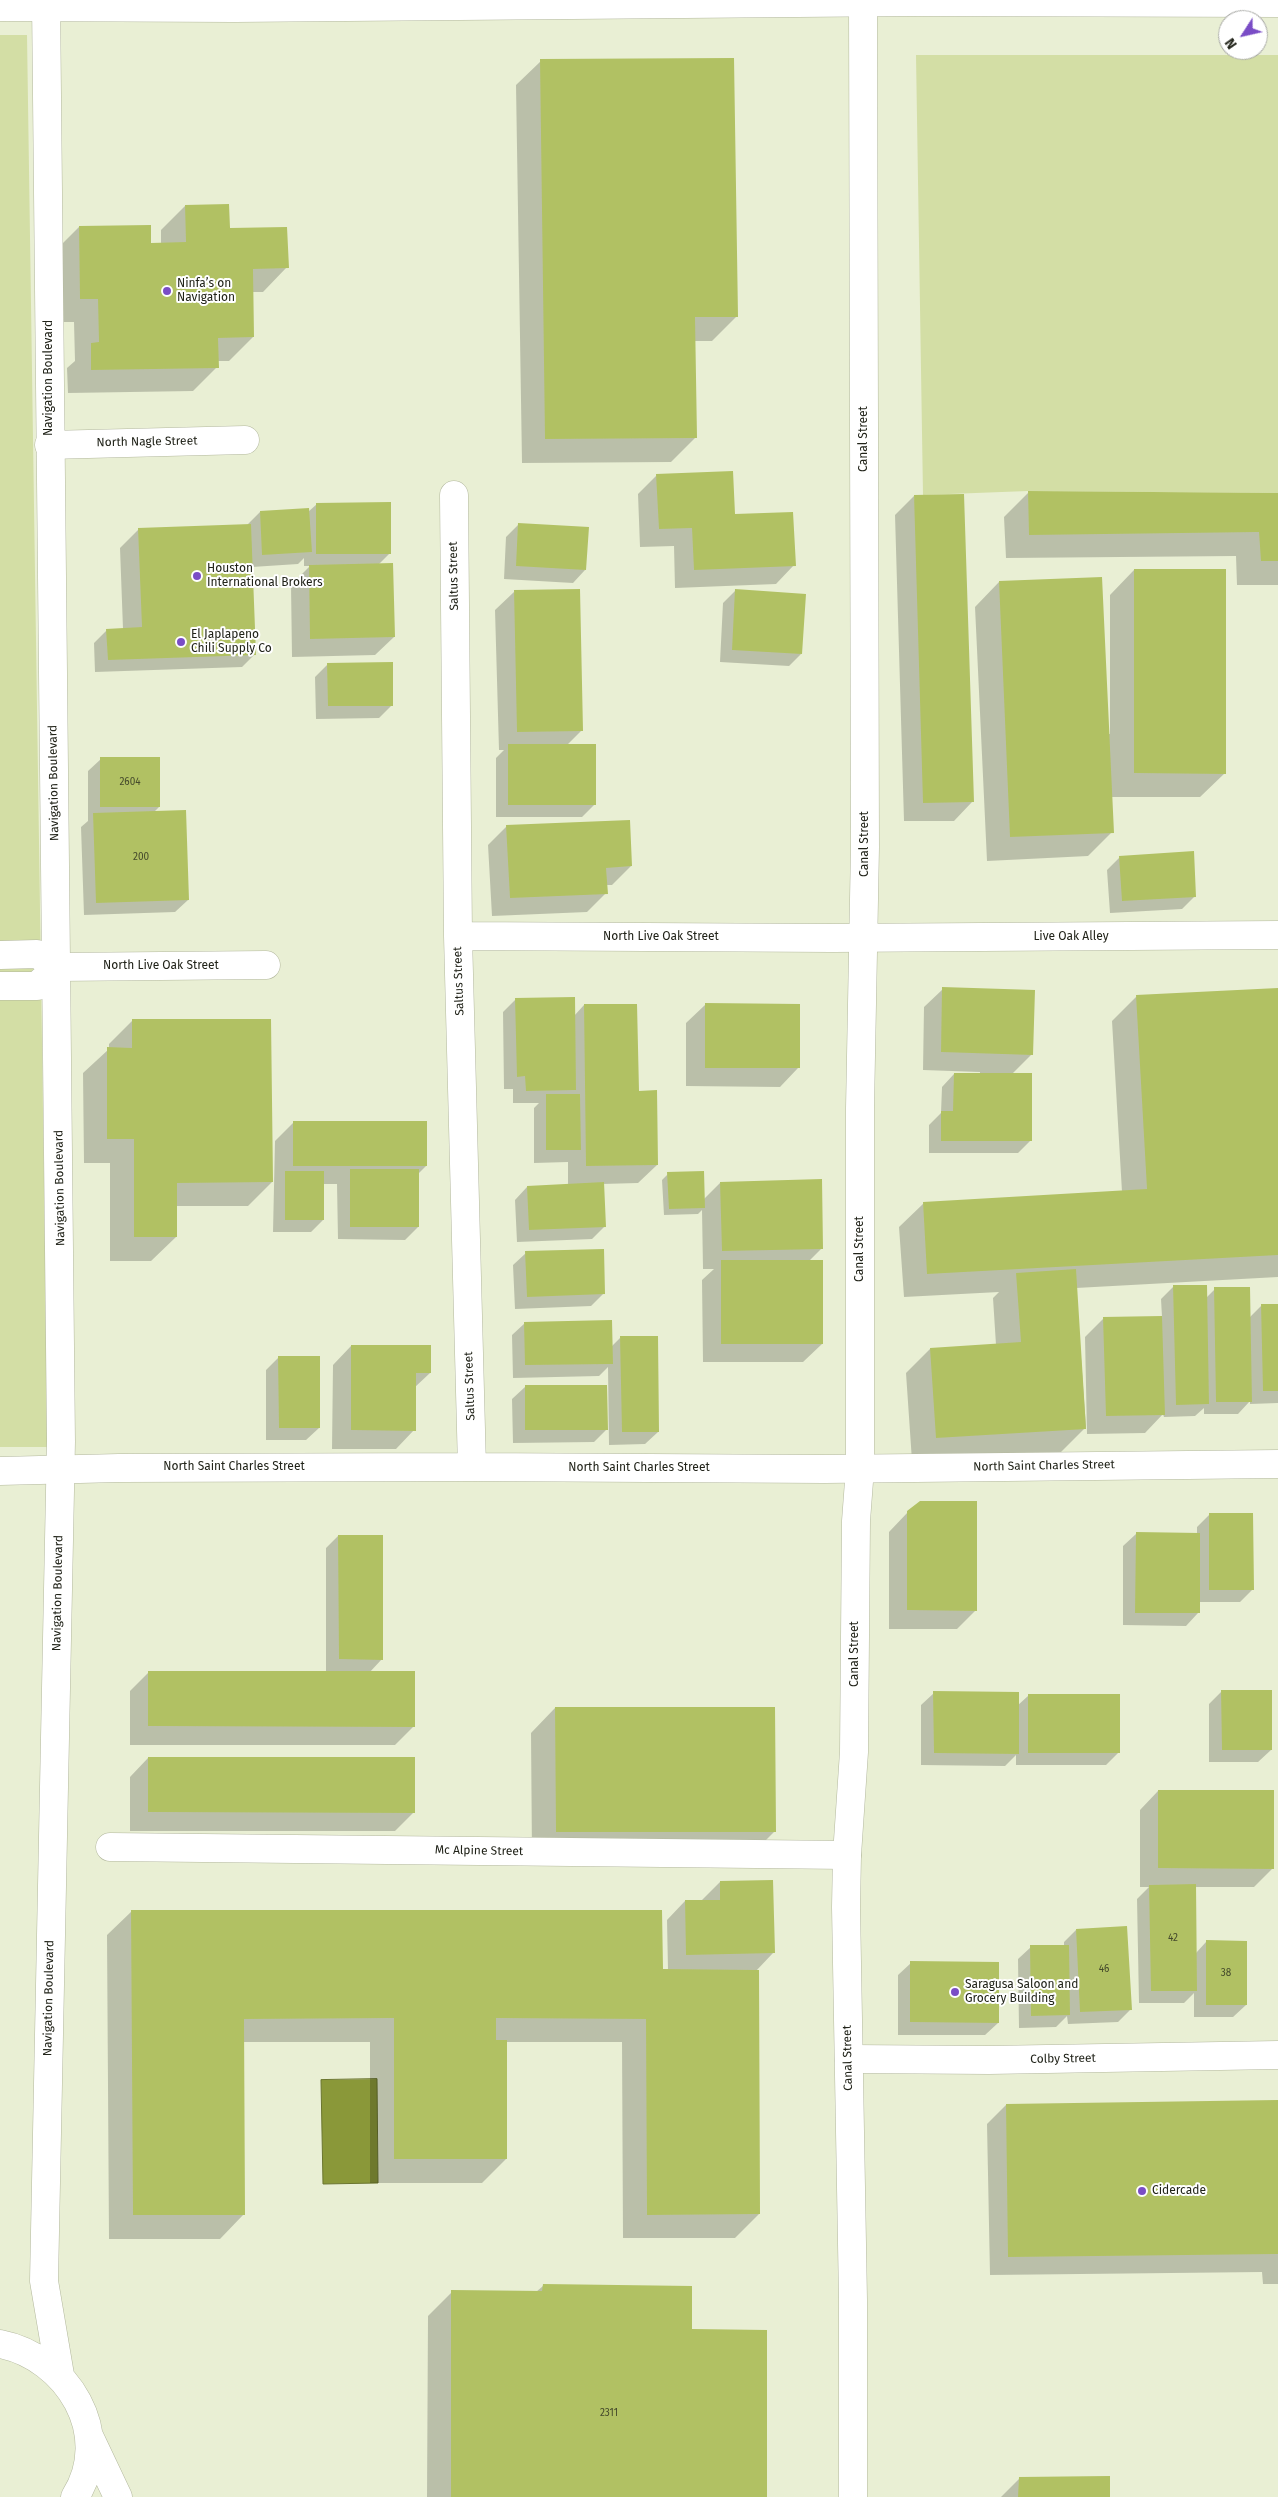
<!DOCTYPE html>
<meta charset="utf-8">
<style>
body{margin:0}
#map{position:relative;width:1278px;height:2497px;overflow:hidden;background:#e9efd4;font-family:"Fira Sans",sans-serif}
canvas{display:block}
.north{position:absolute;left:1218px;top:10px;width:50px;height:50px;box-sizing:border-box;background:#fff;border:1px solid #a6a7a3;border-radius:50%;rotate:235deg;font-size:14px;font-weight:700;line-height:20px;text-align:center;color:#212319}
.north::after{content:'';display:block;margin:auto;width:18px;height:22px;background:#7a4dc6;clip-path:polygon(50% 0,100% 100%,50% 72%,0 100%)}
</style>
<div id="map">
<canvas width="1278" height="2497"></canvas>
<div class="north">N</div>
</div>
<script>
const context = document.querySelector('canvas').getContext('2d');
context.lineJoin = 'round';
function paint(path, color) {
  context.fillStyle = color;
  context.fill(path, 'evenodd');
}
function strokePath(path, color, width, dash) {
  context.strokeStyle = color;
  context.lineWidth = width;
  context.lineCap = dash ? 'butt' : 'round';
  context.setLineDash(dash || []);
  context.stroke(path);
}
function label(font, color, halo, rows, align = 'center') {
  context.font = font + ' "Fira Sans",sans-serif';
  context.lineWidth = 4;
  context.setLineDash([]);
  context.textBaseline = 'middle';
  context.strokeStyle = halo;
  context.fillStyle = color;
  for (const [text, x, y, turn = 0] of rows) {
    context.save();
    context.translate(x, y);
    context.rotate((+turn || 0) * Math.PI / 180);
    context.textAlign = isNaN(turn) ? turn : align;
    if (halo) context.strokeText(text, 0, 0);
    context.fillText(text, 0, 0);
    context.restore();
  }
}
paint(new Path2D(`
 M 0,35 L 27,35 L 48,1447 L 0,1447 Z
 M 916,55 L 1278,55 L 1278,493 L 1028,491 L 923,495 Z`), '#d3dea5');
const water = new Path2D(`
 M 377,2079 L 378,2183 L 323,2184 L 321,2080 Z`);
paint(water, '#8a9839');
strokePath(water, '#6a752f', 1);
paint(new Path2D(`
 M 541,61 L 736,317 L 712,341 L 694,341 L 696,437 L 671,462 L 522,463 L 516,85 Z
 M 185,206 L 229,229 L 287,267 L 263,292 L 252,292 L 253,337 L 229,361 L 217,361 L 217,367 L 193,391 L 68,393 L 67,368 L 75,361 L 74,322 L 56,322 L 55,251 L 79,227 L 150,244 L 161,244 L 161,230 Z
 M 657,475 L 734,515 L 794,565 L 776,584 L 675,588 L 674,546 L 640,547 L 638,494 Z
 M 1028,493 L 1278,494 L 1278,585 L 1237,585 L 1236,556 L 1006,558 L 1004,517 Z
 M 914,496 L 972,802 L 954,821 L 904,821 L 895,515 Z
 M 317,504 L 390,553 L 379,564 L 394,637 L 375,655 L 292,657 L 291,585 L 310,566 L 304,566 L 304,558 L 298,564 L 252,567 L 255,654 L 242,667 L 95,672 L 94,643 L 107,630 L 123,629 L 120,548 L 138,530 L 247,525 L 260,512 L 308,512 Z
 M 519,524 L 585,570 L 573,583 L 504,579 L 506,537 Z
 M 1134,570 L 1225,773 L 1200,797 L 1111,797 L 1112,832 L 1088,856 L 987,861 L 975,607 L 999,582 L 1108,734 L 1110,734 L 1110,595 Z
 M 736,590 L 801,654 L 789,666 L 720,662 L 723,603 Z
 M 514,592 L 581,731 L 567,745 L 595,804 L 582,817 L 496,817 L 496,758 L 504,750 L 499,750 L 495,610 Z
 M 328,664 L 392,705 L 379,718 L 316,719 L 315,677 Z
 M 101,759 L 159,807 L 153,813 L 188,900 L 175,912 L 84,915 L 81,827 L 88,821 L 88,771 Z
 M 507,826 L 631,866 L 612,885 L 606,885 L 606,893 L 587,912 L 492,916 L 488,845 Z
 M 1120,857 L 1195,896 L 1182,909 L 1110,913 L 1107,870 Z
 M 943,989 L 1032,1054 L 1012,1074 L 1031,1140 L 1018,1153 L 929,1153 L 929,1125 L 941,1113 L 942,1087 L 954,1074 L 980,1074 L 980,1072 L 923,1070 L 924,1007 Z
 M 1278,989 L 1278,1277 L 1076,1288 L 1086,1427 L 1061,1452 L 912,1461 L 906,1373 L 930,1349 L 996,1345 L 993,1298 L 999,1292 L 904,1297 L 899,1227 L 924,1203 L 1122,1192 L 1112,1021 L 1136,997 Z
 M 516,999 L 574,1016 L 584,1005 L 637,1092 L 657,1165 L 638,1183 L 602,1184 L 605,1226 L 592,1239 L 517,1242 L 515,1200 L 527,1187 L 568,1185 L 568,1162 L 534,1163 L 534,1108 L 539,1103 L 513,1103 L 513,1089 L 504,1089 L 503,1012 Z
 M 705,1005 L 798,1068 L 780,1087 L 686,1086 L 686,1023 Z
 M 133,1020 L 272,1182 L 248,1206 L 175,1206 L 176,1237 L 151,1261 L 110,1261 L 110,1163 L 84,1163 L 83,1073 L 109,1049 L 109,1044 Z
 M 294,1122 L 426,1166 L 418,1174 L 418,1227 L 405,1240 L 338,1239 L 337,1184 L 323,1184 L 323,1220 L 311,1232 L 273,1232 L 275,1141 Z
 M 668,1174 L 704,1199 L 720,1183 L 822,1248 L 809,1261 L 822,1344 L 803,1362 L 703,1362 L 702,1280 L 714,1269 L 703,1269 L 702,1210 L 698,1214 L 664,1215 L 662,1180 Z
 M 526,1253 L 604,1293 L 591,1306 L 515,1309 L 513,1265 Z
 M 1174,1286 L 1206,1298 L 1215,1289 L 1249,1318 L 1262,1305 L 1278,1305 L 1278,1403 L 1250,1404 L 1250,1401 L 1238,1414 L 1204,1414 L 1204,1408 L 1195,1416 L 1164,1417 L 1163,1414 L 1145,1433 L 1087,1434 L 1085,1337 L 1104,1318 L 1162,1317 L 1161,1299 Z
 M 525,1323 L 611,1347 L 620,1338 L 658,1432 L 645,1444 L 609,1445 L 608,1367 L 599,1376 L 513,1378 L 512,1335 Z
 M 351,1346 L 430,1373 L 414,1388 L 414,1430 L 396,1449 L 332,1449 L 333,1365 Z
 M 279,1357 L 319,1428 L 306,1440 L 266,1440 L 266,1370 Z
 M 525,1387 L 606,1430 L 594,1442 L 513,1443 L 512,1399 Z
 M 908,1512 L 976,1610 L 957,1629 L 889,1629 L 889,1532 Z
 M 1210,1514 L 1253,1589 L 1240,1602 L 1198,1602 L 1198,1613 L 1186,1626 L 1123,1625 L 1123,1546 L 1136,1534 L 1197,1534 L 1197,1527 Z
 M 338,1536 L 382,1659 L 369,1673 L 414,1726 L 395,1745 L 130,1745 L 130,1691 L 149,1672 L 326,1673 L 326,1548 Z
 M 1222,1691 L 1271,1750 L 1258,1762 L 1209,1762 L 1209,1704 Z
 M 934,1693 L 1017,1706 L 1028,1696 L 1119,1752 L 1106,1765 L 1016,1765 L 1016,1755 L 1005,1766 L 921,1765 L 921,1705 Z
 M 555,1708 L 774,1832 L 750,1856 L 532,1856 L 531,1733 Z
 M 148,1758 L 414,1812 L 395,1831 L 130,1831 L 130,1777 Z
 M 1158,1791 L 1273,1868 L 1254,1887 L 1194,1887 L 1196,1953 L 1206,1942 L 1246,2005 L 1233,2017 L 1194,2017 L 1194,1993 L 1184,2003 L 1139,2003 L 1137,1899 L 1149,1887 L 1140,1887 L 1140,1810 Z
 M 720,1882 L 773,1953 L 756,1971 L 759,2214 L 735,2238 L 623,2238 L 622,2042 L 506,2042 L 506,2159 L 482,2183 L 370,2183 L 370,2042 L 243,2042 L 244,2214 L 220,2239 L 109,2239 L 107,1935 L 132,1911 L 668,1970 L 667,1920 L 685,1901 L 701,1901 Z
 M 1076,1930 L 1130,2010 L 1118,2022 L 1068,2024 L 1067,2016 L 1056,2027 L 1019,2028 L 1018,1959 L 1031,1947 L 1064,1946 L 1064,1942 Z
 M 911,1963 L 998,2023 L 985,2035 L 898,2035 L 898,1975 Z
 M 1278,2102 L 1278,2284 L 1263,2284 L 1262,2272 L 990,2275 L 987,2124 L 1006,2105 Z
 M 543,2286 L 691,2331 L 765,2497 L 427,2497 L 428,2316 L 452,2292 L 536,2292 Z
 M 1020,2478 L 1109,2497 L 1001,2497 Z`), '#0003');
paint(new Path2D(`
 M 734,58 L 738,317 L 695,317 L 697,438 L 545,439 L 540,59 Z
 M 229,204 L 230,228 L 287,227 L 289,268 L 253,269 L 254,337 L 218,338 L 219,368 L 91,370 L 91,343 L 99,342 L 98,299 L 80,299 L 79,226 L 151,225 L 151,243 L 186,242 L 185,205 Z
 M 733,471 L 735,514 L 793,512 L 796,566 L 694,570 L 692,528 L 659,529 L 656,474 Z
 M 1028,491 L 1278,493 L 1278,561 L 1261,561 L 1259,532 L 1029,535 Z
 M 964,494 L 974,802 L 923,803 L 914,495 Z
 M 391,502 L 391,554 L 316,554 L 316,503 Z
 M 309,508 L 312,552 L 262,555 L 260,511 Z
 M 518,523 L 589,527 L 586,570 L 516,566 Z
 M 251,524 L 256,655 L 108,660 L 106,629 L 142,627 L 138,528 Z
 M 393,563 L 395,637 L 310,639 L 309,565 Z
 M 1134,569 L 1226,569 L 1226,774 L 1134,773 Z
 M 1102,577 L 1114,833 L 1010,837 L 999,581 Z
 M 580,589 L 583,731 L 517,732 L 514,590 Z
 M 735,589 L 806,594 L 802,654 L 732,650 Z
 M 393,662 L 393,706 L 328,706 L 327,663 Z
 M 508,744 L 596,744 L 596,805 L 508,805 Z
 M 100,757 L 160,757 L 160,807 L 100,807 Z
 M 186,810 L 189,900 L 96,903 L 93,813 Z
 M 630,820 L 632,866 L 606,868 L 608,894 L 510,898 L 506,825 Z
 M 1194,851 L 1196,897 L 1122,901 L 1119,856 Z
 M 942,987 L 1035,990 L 1033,1055 L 941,1052 Z
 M 1278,988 L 1278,1255 L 927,1274 L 923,1202 L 1147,1189 L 1136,995 Z
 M 575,997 L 576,1090 L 526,1091 L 525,1076 L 517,1077 L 515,998 Z
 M 705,1003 L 800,1004 L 800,1068 L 705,1068 Z
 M 584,1004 L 637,1004 L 639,1091 L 657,1090 L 658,1165 L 586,1166 Z
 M 132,1019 L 271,1019 L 273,1182 L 177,1183 L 177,1237 L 134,1237 L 134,1139 L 107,1139 L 107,1047 L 132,1048 Z
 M 954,1073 L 1032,1073 L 1032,1141 L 941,1141 L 941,1111 L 953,1111 Z
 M 546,1094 L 580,1094 L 581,1150 L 546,1150 Z
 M 293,1121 L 427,1121 L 427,1166 L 293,1166 Z
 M 350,1169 L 419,1169 L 419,1227 L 350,1227 Z
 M 285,1171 L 324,1171 L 324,1220 L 285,1220 Z
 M 704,1171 L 705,1208 L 669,1209 L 667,1172 Z
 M 822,1179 L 823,1249 L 722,1251 L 720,1182 Z
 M 604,1182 L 606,1227 L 529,1230 L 527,1186 Z
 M 604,1249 L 605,1294 L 527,1297 L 525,1251 Z
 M 721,1260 L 823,1260 L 823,1344 L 721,1344 Z
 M 1076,1269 L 1086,1429 L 936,1438 L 930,1348 L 1021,1342 L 1016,1273 Z
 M 1173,1285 L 1207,1285 L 1209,1404 L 1176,1405 Z
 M 1214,1287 L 1250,1287 L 1252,1402 L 1216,1402 Z
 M 1261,1304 L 1278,1304 L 1278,1391 L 1263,1391 Z
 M 1162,1316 L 1165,1415 L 1106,1416 L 1103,1317 Z
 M 612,1320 L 613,1364 L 525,1365 L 524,1322 Z
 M 620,1336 L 658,1336 L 659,1432 L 622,1432 Z
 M 351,1345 L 431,1345 L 431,1373 L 416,1373 L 416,1431 L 351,1430 Z
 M 278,1356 L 320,1356 L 320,1428 L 279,1428 Z
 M 525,1385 L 607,1385 L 608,1430 L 525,1430 Z
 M 920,1501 L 977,1501 L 977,1611 L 907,1610 L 907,1511 Z
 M 1209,1513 L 1253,1513 L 1254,1590 L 1209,1590 Z
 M 1136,1532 L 1200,1533 L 1200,1613 L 1135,1613 Z
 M 338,1535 L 383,1535 L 383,1660 L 339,1659 Z
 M 148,1671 L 415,1671 L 415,1727 L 148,1726 Z
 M 1221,1690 L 1272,1690 L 1272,1750 L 1222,1750 Z
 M 933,1691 L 1019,1692 L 1019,1754 L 934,1753 Z
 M 1028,1694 L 1120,1694 L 1120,1753 L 1028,1753 Z
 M 555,1707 L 775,1707 L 776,1832 L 556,1832 Z
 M 148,1757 L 415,1757 L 415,1813 L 148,1812 Z
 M 1158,1790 L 1274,1790 L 1274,1869 L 1158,1868 Z
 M 773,1880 L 775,1953 L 686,1955 L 685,1900 L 720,1900 L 720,1881 Z
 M 1196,1884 L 1197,1991 L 1151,1991 L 1149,1885 Z
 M 131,1910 L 662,1910 L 663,1969 L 759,1970 L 760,2214 L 647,2215 L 646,2019 L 496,2018 L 496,2040 L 507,2040 L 507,2159 L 394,2159 L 394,2018 L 244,2019 L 245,2215 L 133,2215 Z
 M 1127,1926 L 1132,2010 L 1080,2012 L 1076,1929 Z
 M 1206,1940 L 1247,1941 L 1247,2005 L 1206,2005 Z
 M 1030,1945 L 1069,1945 L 1070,2015 L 1031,2016 Z
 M 910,1961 L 999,1962 L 999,2023 L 910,2022 Z
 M 1278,2100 L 1278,2254 L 1008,2257 L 1006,2104 Z
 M 543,2284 L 692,2286 L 692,2329 L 767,2330 L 767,2497 L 451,2497 L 451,2290 L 542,2291 Z
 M 1110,2476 L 1110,2497 L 1018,2497 L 1019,2477 Z`), '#b1c163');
const street = new Path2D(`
 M 0,7 L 235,8 L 910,2 L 1278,3
 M 49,445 L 245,440
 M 454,495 L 458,936 L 472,1467
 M 458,936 L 833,938 L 1278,935
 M 0,955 L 37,954 L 57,967 L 266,965
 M 0,986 L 37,986 L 57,967
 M 0,1471 L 119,1468 L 472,1467 L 825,1469 L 1278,1464
 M 110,1847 L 847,1855
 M 849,2059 L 989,2060 L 1278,2055`);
const secondary = new Path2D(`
 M 853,2497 L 853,2300 L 846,1907 L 847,1855 L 854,1752 L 856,1521 L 860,1468 L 860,1108 L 865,847 L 863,0`);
const primary = new Path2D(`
 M 46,0 L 61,1441 L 44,2281 L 60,2375
 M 0,2344 C 67,2357 115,2434 75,2497
 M 90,2438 L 118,2497`);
strokePath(street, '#b3b89e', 29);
strokePath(secondary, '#b3b89e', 29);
strokePath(primary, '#b3b89e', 29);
strokePath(street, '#fff', 28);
strokePath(secondary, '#fff', 28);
strokePath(primary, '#fff', 28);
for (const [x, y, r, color] of [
 [167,291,5,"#7a4dc6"],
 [197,576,5,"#7a4dc6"],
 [181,642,5,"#7a4dc6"],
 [955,1992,5,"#7a4dc6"],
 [1142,2191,5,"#7a4dc6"]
]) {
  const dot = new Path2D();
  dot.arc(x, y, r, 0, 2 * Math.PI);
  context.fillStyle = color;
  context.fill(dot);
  strokePath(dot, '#fff', 2);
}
label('10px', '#454a2c', null, [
 ["2604",130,782],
 ["200",141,857],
 ["42",1173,1938],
 ["46",1104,1969],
 ["38",1226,1973],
 ["2311",609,2413]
]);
label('12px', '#212319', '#fff', [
 ["Ninfa’s on",177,284],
 ["Navigation",177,298],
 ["Houston",207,569],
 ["International Brokers",207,583],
 ["El Japlapeno",191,635],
 ["Chili Supply Co",191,649],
 ["Saragusa Saloon and",965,1985],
 ["Grocery Building",965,1999],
 ["Cidercade",1152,2191]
], 'left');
label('12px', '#212319', '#fff', [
 ["Navigation Boulevard",49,378,-90],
 ["Canal Street",864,439,-90],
 ["North Nagle Street",147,442,-1],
 ["Saltus Street",454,576,-91],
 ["Navigation Boulevard",54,783,-91],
 ["Canal Street",865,844,-90],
 ["North Live Oak Street",661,937],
 ["Live Oak Alley",1071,937],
 ["North Live Oak Street",161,966],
 ["Saltus Street",459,981,-92],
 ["Navigation Boulevard",60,1188,-91],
 ["Canal Street",860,1249,-90],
 ["Saltus Street",470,1386,-92],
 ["North Saint Charles Street",1044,1466,-1],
 ["North Saint Charles Street",234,1467],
 ["North Saint Charles Street",639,1468],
 ["Navigation Boulevard",58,1593,-89],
 ["Canal Street",855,1654,-90],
 ["Mc Alpine Street",479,1851,1],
 ["Navigation Boulevard",49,1998,-89],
 ["Canal Street",848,2058,-91],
 ["Colby Street",1063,2059,-1]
]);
</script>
